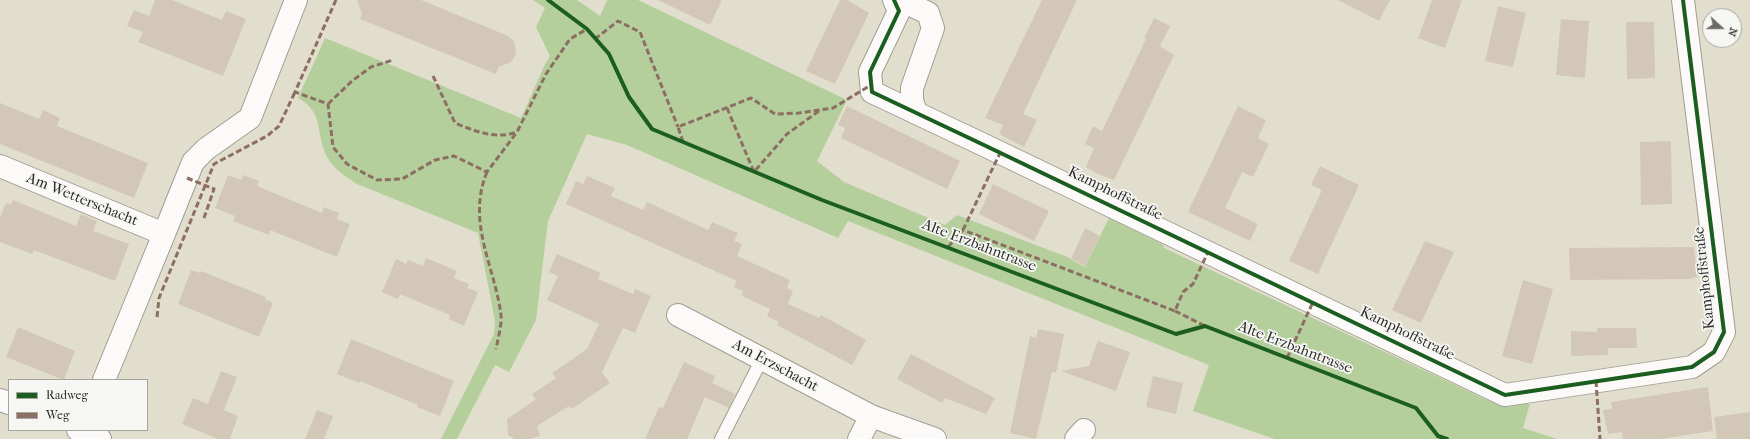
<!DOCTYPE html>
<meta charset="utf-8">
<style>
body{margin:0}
#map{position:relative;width:1750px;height:439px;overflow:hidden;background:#e2decd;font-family:"IM FELL French Canon",serif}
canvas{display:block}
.legend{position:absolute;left:8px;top:379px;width:140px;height:52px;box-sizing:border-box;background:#f6f6f2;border:1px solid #a5a5a2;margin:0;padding:5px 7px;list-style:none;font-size:12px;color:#2b2b2b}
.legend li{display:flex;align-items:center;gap:8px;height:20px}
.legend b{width:20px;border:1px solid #a5a5a2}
.north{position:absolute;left:1702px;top:8px;width:40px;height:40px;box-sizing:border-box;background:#f6f6f2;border:1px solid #a5a5a2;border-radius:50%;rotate:111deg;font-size:11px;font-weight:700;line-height:16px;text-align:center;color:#2b2b2b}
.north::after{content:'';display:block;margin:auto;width:14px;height:18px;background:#6b6a64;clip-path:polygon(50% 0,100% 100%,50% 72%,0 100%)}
</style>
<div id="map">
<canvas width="1750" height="439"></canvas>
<ul class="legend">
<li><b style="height:5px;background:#1b5e20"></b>Radweg</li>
<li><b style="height:5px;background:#8d6e63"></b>Weg</li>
</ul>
<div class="north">N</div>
</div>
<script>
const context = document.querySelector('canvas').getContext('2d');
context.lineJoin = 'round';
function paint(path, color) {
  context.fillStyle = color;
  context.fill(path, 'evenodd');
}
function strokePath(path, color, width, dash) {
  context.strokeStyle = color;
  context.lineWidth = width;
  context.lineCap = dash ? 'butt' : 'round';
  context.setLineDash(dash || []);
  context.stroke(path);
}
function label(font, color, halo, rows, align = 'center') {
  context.font = font + ' "IM FELL French Canon",serif';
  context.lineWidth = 3.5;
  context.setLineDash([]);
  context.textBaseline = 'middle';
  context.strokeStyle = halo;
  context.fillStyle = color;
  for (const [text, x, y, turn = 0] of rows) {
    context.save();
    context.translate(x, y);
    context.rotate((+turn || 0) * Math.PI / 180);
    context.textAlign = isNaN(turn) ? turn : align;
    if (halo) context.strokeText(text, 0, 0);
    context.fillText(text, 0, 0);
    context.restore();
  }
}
paint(new Path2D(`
 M 533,0 L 577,0 L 600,16 L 607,0 L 638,0 L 847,100 L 817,161 L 844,182 L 945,225 L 957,215 L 1070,258 L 1070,259 L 1085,267 L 1109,218 L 1162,244 L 1164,248 L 1487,400 L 1530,404 L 1523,428 L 1557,439 L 1275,439 L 1193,411 L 1209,365 L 848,221 L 838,238 L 627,145 L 587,134 L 548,221 L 536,320 L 509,372 L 495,365 L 457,439 L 441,439 L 494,334 L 495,321 L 478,233 L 357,184 C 346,177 334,169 327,157 C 315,133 325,113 298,98 L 325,38 L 521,118 L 545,64 L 550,56 L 536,27 L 545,8 Z`), '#b4cf9c');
paint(new Path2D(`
 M 155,0 L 172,0 L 222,20 L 226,11 L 246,19 L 223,76 L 138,42 L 143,32 L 127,26 L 134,10 L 149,16 Z
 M 357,0 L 421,0 L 506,35 L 514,41 L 516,54 L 511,62 L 499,67 L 496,74 L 360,19 L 362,14 Z
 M 658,0 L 722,0 L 710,25 Z
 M 840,0 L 847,0 L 869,13 L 835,84 L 806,71 Z
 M 1042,0 L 1077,0 L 1023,114 L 1037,120 L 1024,147 L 999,134 L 1003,125 L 985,118 Z
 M 1338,0 L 1390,0 L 1379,21 Z
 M 1432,0 L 1462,0 L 1445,48 L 1418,38 Z
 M 1498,6 L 1526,13 L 1513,67 L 1485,61 Z
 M 1154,18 L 1170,26 L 1160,46 L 1156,44 L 1174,55 L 1114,180 L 1096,173 L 1086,167 L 1094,148 L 1085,144 L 1093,126 L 1102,131 L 1146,39 L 1144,38 Z
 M 1561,19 L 1589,21 L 1585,78 L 1556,75 Z
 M 1626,22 L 1654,22 L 1655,78 L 1627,79 Z
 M 0,103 L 39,119 L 43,110 L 60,118 L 57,126 L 148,163 L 134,198 L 0,144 Z
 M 847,106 L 960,161 L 947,189 L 841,138 L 845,128 L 838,125 Z
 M 1238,106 L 1266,120 L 1258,138 L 1269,144 L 1253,177 L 1242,172 L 1225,208 L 1258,224 L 1250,241 L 1188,212 Z
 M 1671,141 L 1672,204 L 1641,205 L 1640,142 Z
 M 1320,166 L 1359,185 L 1318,274 L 1289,261 L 1322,190 L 1311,185 Z
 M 228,175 L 241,180 L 243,175 L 259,181 L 257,186 L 322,213 L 324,207 L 339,213 L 337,219 L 350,224 L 337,257 L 270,230 L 269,235 L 233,221 L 235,216 L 215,208 Z
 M 587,176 L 615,188 L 611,196 L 643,210 L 647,202 L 708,230 L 712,222 L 738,233 L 734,241 L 742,244 L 737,256 L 790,280 L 787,288 L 793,291 L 788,304 L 819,318 L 821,315 L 866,340 L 852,365 L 777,325 L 779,322 L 767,316 L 770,309 L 742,296 L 743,291 L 734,287 L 737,281 L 566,204 L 576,181 L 583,184 Z
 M 993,184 L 1049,211 L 1034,241 L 979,214 Z
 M 13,200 L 76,226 L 81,214 L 97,221 L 93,231 L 129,244 L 115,281 L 34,250 L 32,254 L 0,242 L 0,218 L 6,203 L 11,205 Z
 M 1085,228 L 1100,236 L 1085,266 L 1071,259 Z
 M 1425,241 L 1454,252 L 1421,323 L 1392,310 Z
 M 1694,247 L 1697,277 L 1689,279 L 1570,280 L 1569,248 Z
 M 557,254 L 601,273 L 598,279 L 633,294 L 635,289 L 651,296 L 635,333 L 623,328 L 602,372 L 610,383 L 572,409 L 569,406 L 537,426 L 540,436 L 530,439 L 515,439 L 508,435 L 507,419 L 536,399 L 532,394 L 556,378 L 552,373 L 587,349 L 599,324 L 547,300 L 558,276 L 549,272 Z
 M 426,258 L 457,271 L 454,278 L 469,284 L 467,288 L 478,292 L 464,326 L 449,319 L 450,315 L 400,294 L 398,299 L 382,292 L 396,259 L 406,264 L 408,260 L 423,266 Z
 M 191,270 L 200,273 L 201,271 L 266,297 L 265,299 L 273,303 L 259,337 L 178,304 Z
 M 1523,280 L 1553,289 L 1532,364 L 1502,356 Z
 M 18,327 L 75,351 L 64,380 L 6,357 Z
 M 1597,328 L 1636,328 L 1637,348 L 1608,348 L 1608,355 L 1571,356 L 1571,331 L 1597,332 Z
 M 1038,329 L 1064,334 L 1056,373 L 1052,372 L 1036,439 L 1010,433 L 1030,336 L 1036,338 Z
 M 351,339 L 454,381 L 440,416 L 417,407 L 418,405 L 360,381 L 359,383 L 337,374 Z
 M 1098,341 L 1130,352 L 1116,391 L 1061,371 L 1089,366 Z
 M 911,354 L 995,398 L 986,414 L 945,398 L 942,403 L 897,379 Z
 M 684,362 L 715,376 L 712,383 L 735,394 L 729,408 L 705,397 L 687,439 L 645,439 L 659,407 L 663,408 Z
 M 221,371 L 237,377 L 224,410 L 238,416 L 230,439 L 218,439 L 182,424 L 193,398 L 208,404 Z
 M 1153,376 L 1183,383 L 1176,414 L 1146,407 Z
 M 1708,387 L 1713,431 L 1660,439 L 1623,439 L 1622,432 L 1608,434 L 1603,410 L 1612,409 L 1611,402 Z
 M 317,410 L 333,416 L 324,439 L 305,439 Z
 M 1750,412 L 1750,439 L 1717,439 L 1714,417 Z`), '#d3c7b8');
const service = new Path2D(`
 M 721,439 L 762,359`);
const minor = new Path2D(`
 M 894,0 L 899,11 L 870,72 L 872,92 L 986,146 L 1505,395 L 1692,367 L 1714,352 L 1724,332 L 1683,0
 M 900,0 L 928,13 L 933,28 L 912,88 L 912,100 L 916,113
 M 0,166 L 164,234 L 104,380
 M 164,234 L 193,162 L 206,149 L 250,118 L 296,0
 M 678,315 L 871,416
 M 0,400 L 9,403
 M 78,430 L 100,439
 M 859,439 L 871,416 L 935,439
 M 1076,439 L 1084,430`);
strokePath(service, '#a09e94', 14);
strokePath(minor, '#a09e94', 24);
strokePath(service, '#fbfaf8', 12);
strokePath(minor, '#fbfaf8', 22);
strokePath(new Path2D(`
 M 336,0 L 295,92 L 328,104 L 333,147 L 347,164 L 377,180 L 402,179 L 435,160 L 454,156 L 487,172 L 517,132
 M 595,39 L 618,21 L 640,32 L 678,127
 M 433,76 L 455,123 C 475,131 495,140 517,132 L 546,74 L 570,39 L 587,29
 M 328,104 L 352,81 L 371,67 L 393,60
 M 727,108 L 754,172 L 787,134 L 819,111
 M 683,142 L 678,127 L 751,98 L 775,114 L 799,113 L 833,108 L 871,85
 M 487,172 C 466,222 495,267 501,315 C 502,325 498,338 496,349
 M 187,178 L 214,189 L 204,218
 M 963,230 L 1000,153
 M 948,247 L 963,230 L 1175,311 L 1183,292 L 1193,284 L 1208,252
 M 1175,311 L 1205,326
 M 157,317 L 159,298 L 214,164 L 267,136 L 279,126 L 295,92
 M 1287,358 L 1313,302
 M 1596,381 L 1600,439`), '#8d6e63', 3, [6, 3]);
strokePath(new Path2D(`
 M 548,0 L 587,29 L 609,54 L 629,97 L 652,129 L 822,200 L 1176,334 L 1205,326 L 1416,408 L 1438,436 L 1447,439
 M 894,0 L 899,11 L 870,72 L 872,92 L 986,146 L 1505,395 L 1692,367 L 1714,352 L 1724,332 L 1683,0`), '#1b5e20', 4);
label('15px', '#2b2b2b', '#f6f6f2', [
 ["Kamphoffstraße",1115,194,26],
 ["Am Wetterschacht",82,200,22],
 ["Alte Erzbahntrasse",979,246,21],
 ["Kamphoffstraße",1705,278,-96],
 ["Kamphoffstraße",1407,334,26],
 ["Alte Erzbahntrasse",1295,348,21],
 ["Am Erzschacht",775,366,28]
]);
</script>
